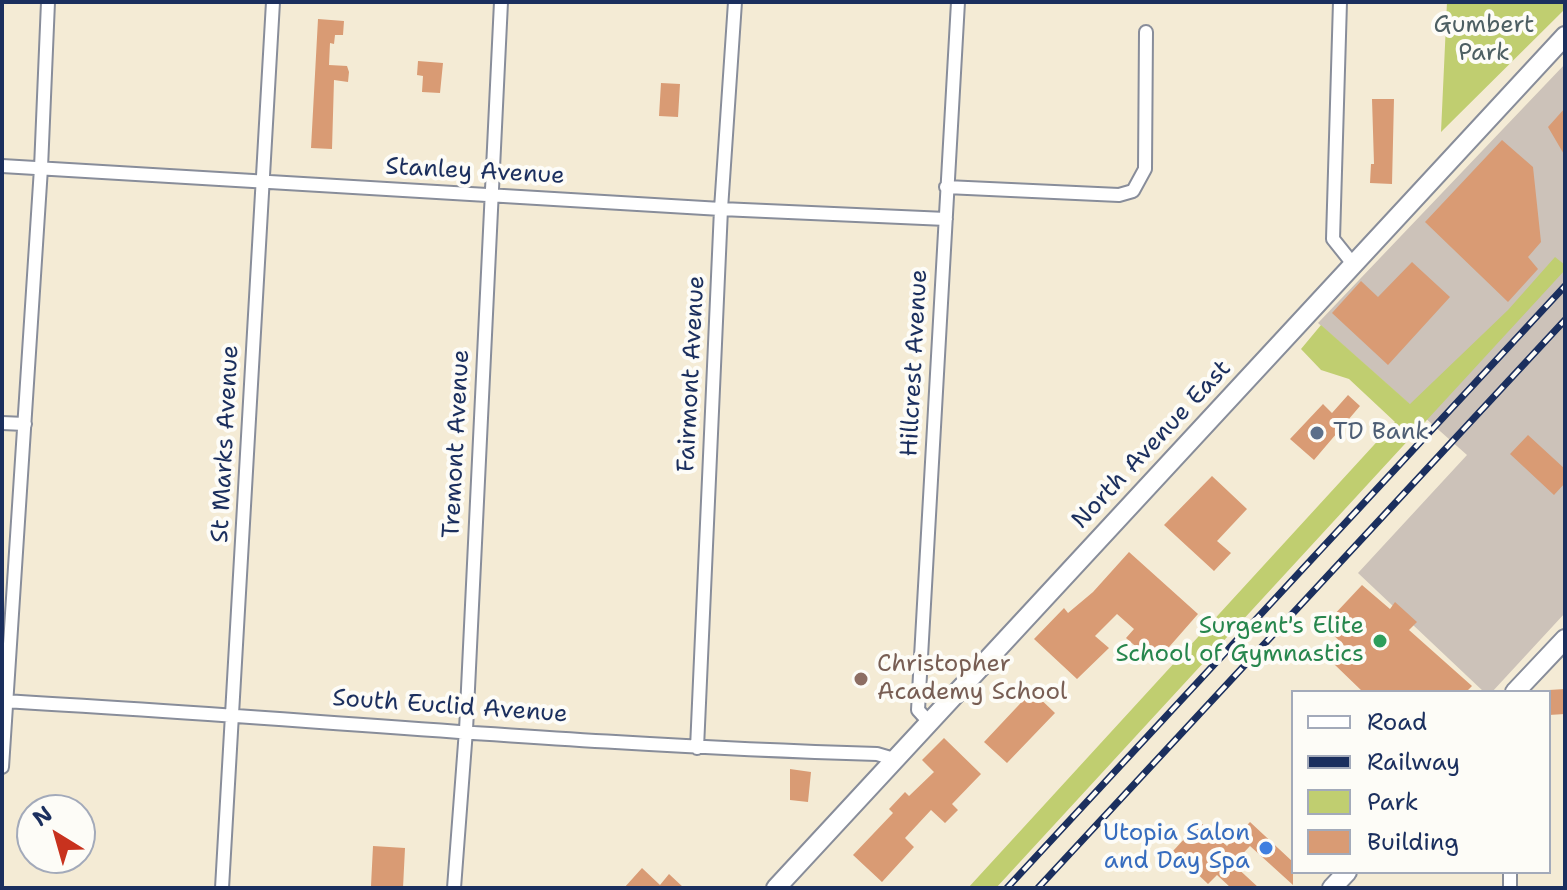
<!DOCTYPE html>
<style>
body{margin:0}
#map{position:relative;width:1567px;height:890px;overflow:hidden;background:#f4ebd5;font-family:"Shantell Sans",sans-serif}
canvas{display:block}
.frame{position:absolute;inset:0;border:4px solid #1b2f5e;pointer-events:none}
.legend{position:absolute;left:1291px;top:690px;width:260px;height:184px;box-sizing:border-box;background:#fdfcf7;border:2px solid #a3aaba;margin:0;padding:10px 14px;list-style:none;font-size:24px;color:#1b2f5e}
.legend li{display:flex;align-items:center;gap:16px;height:40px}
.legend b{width:40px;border:2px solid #a3aaba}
.north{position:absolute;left:16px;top:794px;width:80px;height:80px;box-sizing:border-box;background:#fdfcf7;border:2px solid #a3aaba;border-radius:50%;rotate:323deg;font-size:22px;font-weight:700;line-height:32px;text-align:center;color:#1b2f5e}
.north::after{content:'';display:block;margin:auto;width:28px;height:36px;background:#c8321e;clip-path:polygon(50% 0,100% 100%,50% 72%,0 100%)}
</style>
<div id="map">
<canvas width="1567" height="890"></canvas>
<div class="frame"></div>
<ul class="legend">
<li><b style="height:10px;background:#fff"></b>Road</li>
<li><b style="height:10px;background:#1b2f5e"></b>Railway</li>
<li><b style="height:22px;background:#c0ce70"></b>Park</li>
<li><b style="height:22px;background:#d99b74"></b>Building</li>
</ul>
<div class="north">N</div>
</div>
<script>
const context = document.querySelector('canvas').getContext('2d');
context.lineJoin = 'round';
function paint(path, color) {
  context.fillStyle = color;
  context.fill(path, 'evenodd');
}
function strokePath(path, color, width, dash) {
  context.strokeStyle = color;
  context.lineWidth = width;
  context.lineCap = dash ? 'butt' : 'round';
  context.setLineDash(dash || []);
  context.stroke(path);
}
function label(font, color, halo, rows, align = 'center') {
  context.font = font + ' "Shantell Sans",sans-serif';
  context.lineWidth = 8;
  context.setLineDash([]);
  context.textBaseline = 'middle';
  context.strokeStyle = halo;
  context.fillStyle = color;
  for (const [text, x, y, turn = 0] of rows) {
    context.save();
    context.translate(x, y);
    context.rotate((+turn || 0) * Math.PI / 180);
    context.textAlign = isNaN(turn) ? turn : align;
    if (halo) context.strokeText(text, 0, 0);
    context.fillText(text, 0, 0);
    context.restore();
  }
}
paint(new Path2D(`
 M 1565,64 L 1565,613 L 1492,692 L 1484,692 L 1358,573 L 1467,455 L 1318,323 Z`), '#ccc2b9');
paint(new Path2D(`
 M 1447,2 L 1565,2 L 1565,9 L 1441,132 Z
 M 1555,257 L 1565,265 L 1565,270 L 996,888 L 968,888 L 1395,422 L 1349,379 L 1321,370 L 1301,349 L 1321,325 L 1410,404 L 1508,310 Z`), '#c0ce70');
paint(new Path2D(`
 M 318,19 L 344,21 L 343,35 L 335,35 L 334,44 L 330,43 L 329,65 L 347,66 L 349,72 L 348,82 L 334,80 L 332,149 L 311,148 Z
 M 418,61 L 443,63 L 440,93 L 422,92 L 423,76 L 417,75 Z
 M 661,83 L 680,84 L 678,117 L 659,116 Z
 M 1372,99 L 1394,99 L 1392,184 L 1370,183 L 1371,164 L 1374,164 Z
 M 1565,108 L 1565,156 L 1548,127 Z
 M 1502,140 L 1533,167 L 1541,242 L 1528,257 L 1538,269 L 1508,302 L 1425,222 Z
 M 1412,262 L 1450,297 L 1388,365 L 1332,313 L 1361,281 L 1378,297 Z
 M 1348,395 L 1360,406 L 1314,460 L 1290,439 L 1323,404 L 1332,413 Z
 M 1528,435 L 1565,469 L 1565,483 L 1554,495 L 1510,454 Z
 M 1212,476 L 1247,509 L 1217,541 L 1231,553 L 1214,571 L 1164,525 Z
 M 1129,552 L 1198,614 L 1155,663 L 1126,638 L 1134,629 L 1117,614 L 1095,636 L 1109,648 L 1077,679 L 1034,639 L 1064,608 L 1068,613 L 1093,592 Z
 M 1362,585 L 1390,609 L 1395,602 L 1417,622 L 1409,630 L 1472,686 L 1466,692 L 1363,692 L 1335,665 L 1349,650 L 1327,629 L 1336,618 L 1332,617 Z
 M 1565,689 L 1565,714 L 1549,715 L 1549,690 Z
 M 1032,691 L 1055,713 L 1007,763 L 984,742 Z
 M 944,738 L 981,774 L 952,804 L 958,810 L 945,823 L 931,810 L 905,838 L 914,847 L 882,882 L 853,855 L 893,813 L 889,809 L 905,792 L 909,796 L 934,772 L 922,760 Z
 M 790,769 L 811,772 L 808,802 L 790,800 Z
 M 1200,822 L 1227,846 L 1250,822 L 1293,862 L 1293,885 L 1250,846 L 1233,864 L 1259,888 L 1231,888 L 1217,875 L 1208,884 L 1173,851 Z
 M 373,846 L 405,848 L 403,888 L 371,886 Z
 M 642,868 L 660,885 L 669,874 L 684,888 L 624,888 Z`), '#d99b74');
const minor = new Path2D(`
 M 1340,2 L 1333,239 L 1353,264
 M 2,166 L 721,209 L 946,219
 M 946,187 L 1119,195 L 1133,191 L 1145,169 L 1146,32
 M 2,423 L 25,424
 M 2,701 C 294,717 585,746 877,754 L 894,759
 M 929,722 L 918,710 L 958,2
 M 697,748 L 721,209 L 735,2
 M 2,767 L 41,168 L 48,2
 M 1510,872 L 1510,888
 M 222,888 L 273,2
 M 454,888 L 466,730 L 501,2`);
const secondary = new Path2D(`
 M 1515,692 L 1565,639
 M 776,888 L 1565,36
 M 1332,888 L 1347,872`);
strokePath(minor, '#888d9a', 16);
strokePath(secondary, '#888d9a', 22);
strokePath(minor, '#fff', 12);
strokePath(secondary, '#fff', 18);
const rail = new Path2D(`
 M 1007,888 L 1565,286
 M 1038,888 L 1565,320`);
strokePath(rail, '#1b2f5e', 7);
strokePath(rail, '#fdfcf7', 4, [12]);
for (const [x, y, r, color] of [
 [1317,433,8,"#5c6f8a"],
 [1380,641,8,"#2e9e5b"],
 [861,679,8,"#8d6e63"],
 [1266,848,8,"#3f7fe0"]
]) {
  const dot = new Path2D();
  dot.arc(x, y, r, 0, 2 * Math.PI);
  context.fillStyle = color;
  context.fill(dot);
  strokePath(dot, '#fdfcf7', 3);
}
label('24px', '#4d5f63', '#fdfcf7', [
 ["Gumbert",1484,26],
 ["Park",1484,54]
]);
label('24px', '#1b2f5e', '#fdfcf7', [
 ["Stanley Avenue",475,172,3],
 ["Hillcrest Avenue",915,363,-87],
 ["Fairmont Avenue",692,374,-87],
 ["St Marks Avenue",226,444,-87],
 ["Tremont Avenue",457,444,-87],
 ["North Avenue East",1152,445,-47],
 ["South Euclid Avenue",450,707,4]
]);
label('24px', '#4e5e75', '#fdfcf7', [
 ["TD Bank",1333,433]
], 'left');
label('24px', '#27864d', '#fdfcf7', [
 ["Surgent's Elite",1364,627],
 ["School of Gymnastics",1364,655]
], 'right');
label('24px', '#785e54', '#fdfcf7', [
 ["Christopher",877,665],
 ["Academy School",877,693]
], 'left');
label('24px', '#366cbe', '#fdfcf7', [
 ["Utopia Salon",1250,834],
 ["and Day Spa",1250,862]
], 'right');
</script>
